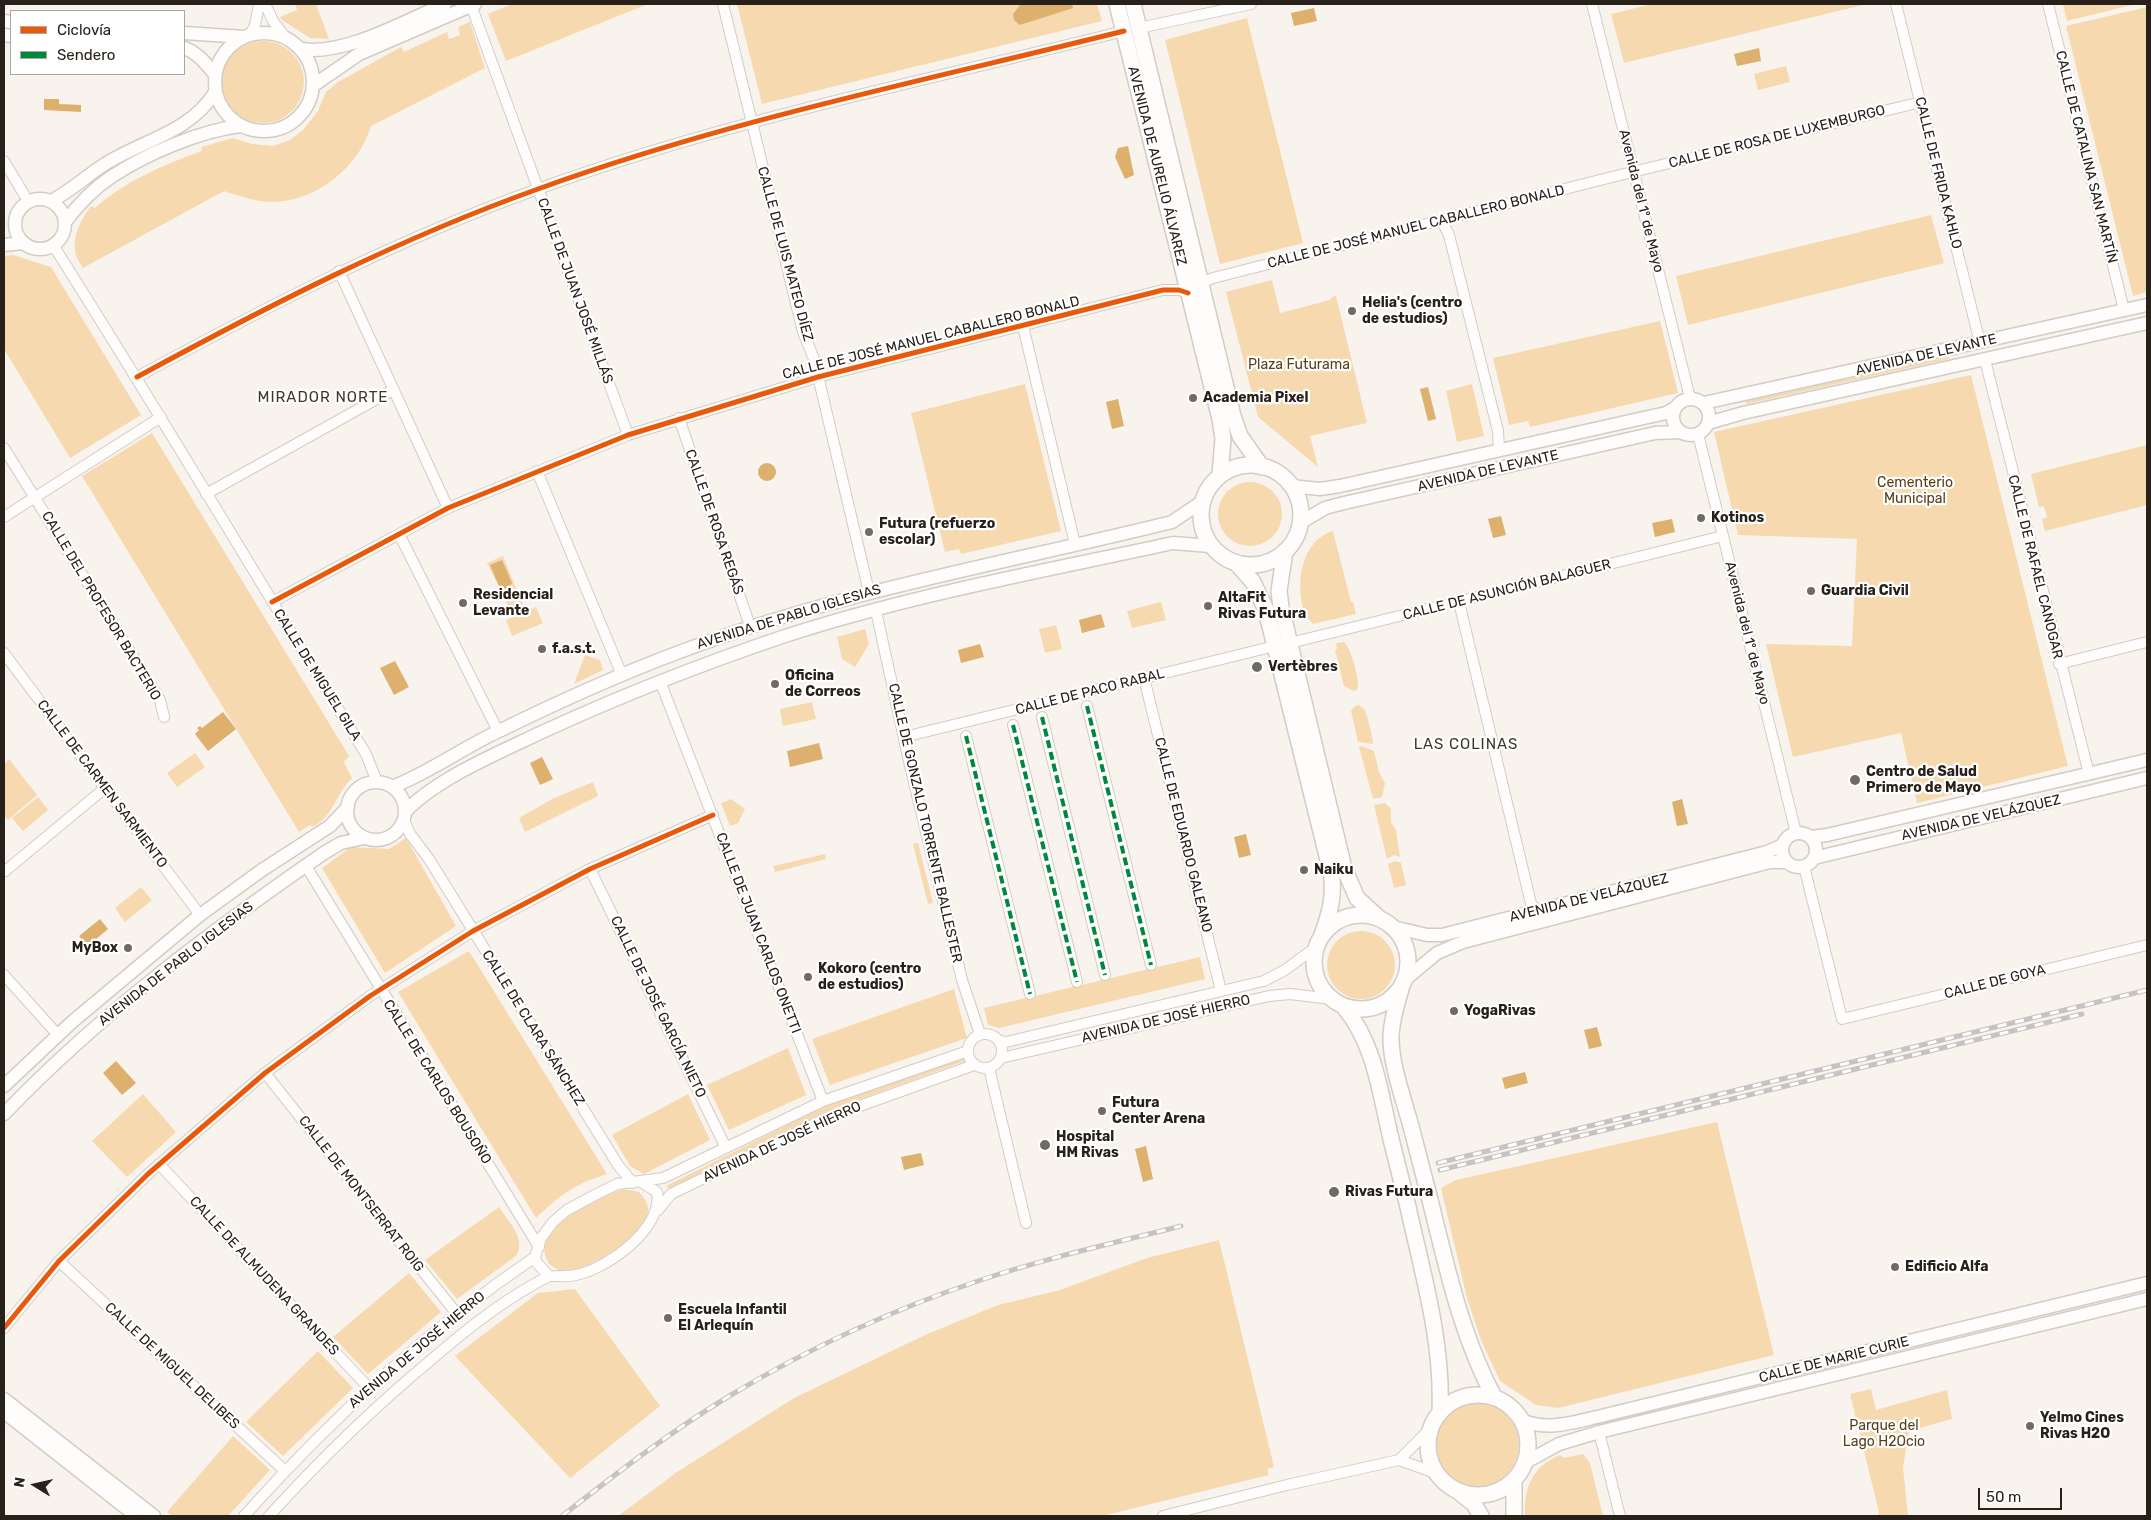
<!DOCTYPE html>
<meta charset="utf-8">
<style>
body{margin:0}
#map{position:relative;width:2151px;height:1520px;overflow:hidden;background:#f9f3ed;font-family:Rubik,sans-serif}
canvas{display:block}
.frame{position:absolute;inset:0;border:5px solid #28211a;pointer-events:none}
.legend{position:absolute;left:10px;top:10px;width:175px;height:65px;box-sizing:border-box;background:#fff;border:1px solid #a9a6a3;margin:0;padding:6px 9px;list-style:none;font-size:15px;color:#28211a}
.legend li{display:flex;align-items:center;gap:10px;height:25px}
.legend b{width:25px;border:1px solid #a9a6a3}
.north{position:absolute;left:10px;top:1460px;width:50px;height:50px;-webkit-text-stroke:4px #fff;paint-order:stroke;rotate:280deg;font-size:14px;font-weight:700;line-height:20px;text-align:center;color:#28211a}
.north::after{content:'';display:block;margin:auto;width:18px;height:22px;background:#28211a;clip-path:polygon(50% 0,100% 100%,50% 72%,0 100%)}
.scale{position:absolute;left:1978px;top:1488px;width:84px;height:22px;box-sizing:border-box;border:2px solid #28211a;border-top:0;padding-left:6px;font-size:15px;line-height:18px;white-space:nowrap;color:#28211a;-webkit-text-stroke:4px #fff;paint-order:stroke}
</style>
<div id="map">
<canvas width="2151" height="1520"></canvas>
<div class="frame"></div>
<ul class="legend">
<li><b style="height:6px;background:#e8590c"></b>Ciclovía</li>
<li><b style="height:6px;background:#00873e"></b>Sendero</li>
</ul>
<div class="north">N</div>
<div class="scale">50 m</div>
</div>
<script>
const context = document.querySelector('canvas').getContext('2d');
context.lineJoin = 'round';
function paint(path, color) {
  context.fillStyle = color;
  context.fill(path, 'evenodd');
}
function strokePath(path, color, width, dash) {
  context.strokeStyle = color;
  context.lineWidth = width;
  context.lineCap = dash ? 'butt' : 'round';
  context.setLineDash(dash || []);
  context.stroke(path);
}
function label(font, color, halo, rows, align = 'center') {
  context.font = font + ' Rubik,sans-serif';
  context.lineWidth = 4.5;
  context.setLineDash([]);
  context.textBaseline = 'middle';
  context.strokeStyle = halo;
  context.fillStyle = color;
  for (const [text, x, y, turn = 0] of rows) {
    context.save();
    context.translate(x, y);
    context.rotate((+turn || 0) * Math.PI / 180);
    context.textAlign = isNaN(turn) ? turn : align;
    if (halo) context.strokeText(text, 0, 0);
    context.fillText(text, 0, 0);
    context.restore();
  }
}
paint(new Path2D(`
 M 295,4 L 316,4 L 329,39 L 310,38 L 282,20 L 280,17 L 297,10 Z
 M 512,4 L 648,4 L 506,61 L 488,14 Z
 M 737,4 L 1097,4 L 1102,21 L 762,104 Z
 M 1652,4 L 1867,4 L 1624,63 L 1611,14 Z
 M 2063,4 L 2136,4 L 2067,21 Z
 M 2147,7 L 2147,292 L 2133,296 L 2066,26 Z
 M 1247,18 L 1303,243 L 1220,264 L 1165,40 Z
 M 470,22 L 485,68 L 371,126 C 359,167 317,201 273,202 C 256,202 240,196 224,191 L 83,268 C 67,247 77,225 91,206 L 95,208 C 125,181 163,165 202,151 L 201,147 L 233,138 L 252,144 L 274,146 L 290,140 L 303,130 L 318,111 L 326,92 L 338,82 L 401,47 L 404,52 L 447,32 L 449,39 L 460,35 L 458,27 Z
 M222 82a41 41 0 1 1 82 0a41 41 0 1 1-82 0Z
 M 1786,66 L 1790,82 L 1758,90 L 1754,74 Z
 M 1931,215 L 1944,263 L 1688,325 L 1676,276 Z
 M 13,255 L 51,267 L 141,415 L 70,458 L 4,349 L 4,256 Z
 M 1272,280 L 1280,313 L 1330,300 L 1332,297 L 1336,296 L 1367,423 L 1310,436 L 1318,467 L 1258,417 L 1226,292 Z
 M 1660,321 L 1678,393 L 1530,427 L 1528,421 L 1509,425 L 1493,358 Z
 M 1948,357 L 1949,359 L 1746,404 L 1746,401 Z
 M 1971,375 L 2068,766 L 1917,803 L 1901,733 L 1793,757 L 1766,644 L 1852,646 L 1857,539 L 1738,535 L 1714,432 Z
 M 1025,384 L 1061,531 L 961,554 L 959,549 L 945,552 L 911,413 Z
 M 1472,384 L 1484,436 L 1457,442 L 1446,391 Z
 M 152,433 L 349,756 L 344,762 L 352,778 C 336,794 333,816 313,827 L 310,825 L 299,832 L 82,476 Z
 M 2147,445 L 2147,505 L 2045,531 L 2042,519 L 2047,517 L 2044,506 L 2039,507 L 2031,474 Z
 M1218 514a32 32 0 1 1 64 0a32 32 0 1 1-64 0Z
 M 1333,531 L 1351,602 L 1353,602 L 1356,614 L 1313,624 C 1310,620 1306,617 1304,612 C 1295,584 1301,540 1333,531 Z
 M 503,556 L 525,610 L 513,615 L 487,563 Z
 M 1161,602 L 1166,620 L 1132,628 L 1127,611 Z
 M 536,607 L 543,623 L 512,636 L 506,620 Z
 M 1056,625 L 1062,649 L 1045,653 L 1039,629 Z
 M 865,629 L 869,644 L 855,667 L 842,659 L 837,637 Z
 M 1344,642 C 1351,648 1361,682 1357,690 L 1354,691 L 1344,686 L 1335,650 L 1337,649 L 1336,643 Z
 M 585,655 L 600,660 L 603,670 L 574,684 Z
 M 812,702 L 816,719 L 783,726 L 780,709 Z
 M 1359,705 L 1365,710 C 1367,715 1374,741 1373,744 L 1358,742 L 1351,711 L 1355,706 Z
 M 1362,746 L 1374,751 L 1379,772 L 1385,783 L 1382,797 L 1373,799 L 1359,747 Z
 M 195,753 L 205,767 L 177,787 L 167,773 Z
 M 9,759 L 37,795 L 8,820 L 4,815 L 4,764 Z
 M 593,782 L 598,796 L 525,832 L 519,818 L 552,799 Z
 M 38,797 L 48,810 L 23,831 L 12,818 Z
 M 731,799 L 745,809 L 738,823 L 730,826 L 721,803 Z
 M 1385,803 L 1391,809 L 1391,822 L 1396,830 L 1400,857 L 1394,855 L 1387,859 L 1374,805 Z
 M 406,838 L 456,926 L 385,973 L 322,868 L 351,847 L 389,849 Z
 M 918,843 L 933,903 L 928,904 L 913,844 Z
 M 825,854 L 826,859 L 775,872 L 773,866 Z
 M 1396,861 L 1401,863 L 1406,885 L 1394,888 L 1388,864 Z
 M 141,887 L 152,900 L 125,922 L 115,908 Z
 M1327 965a34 34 0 1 1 68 0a34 34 0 1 1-68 0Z
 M 469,951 L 607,1174 C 575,1184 560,1195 536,1218 L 398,992 Z
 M 1200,957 L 1205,979 L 999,1028 L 988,1025 L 984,1008 Z
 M 954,989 L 967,1038 L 830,1085 L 812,1039 Z
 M 788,1048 L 806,1095 L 729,1130 L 707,1085 Z
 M 964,1057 L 965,1061 L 827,1111 L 670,1188 L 666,1186 L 825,1106 Z
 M 143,1094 L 176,1132 L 127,1177 L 92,1141 Z
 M 688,1094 L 710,1140 L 644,1174 L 630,1166 L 612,1135 Z
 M 1717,1122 L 1774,1355 L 1558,1408 L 1536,1405 L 1500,1381 L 1481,1340 L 1467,1298 L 1441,1188 L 1456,1180 Z
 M 623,1189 L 639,1192 C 643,1197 648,1202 648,1209 C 649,1236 588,1270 564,1271 C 559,1271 555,1268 550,1265 C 525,1229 597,1198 623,1189 Z
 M 499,1207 C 508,1221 527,1239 516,1256 L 457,1299 L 425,1260 Z
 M 1219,1240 L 1274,1467 L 1267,1469 L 1269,1475 L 1102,1516 L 618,1516 L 677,1472 L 794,1398 L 925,1335 L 998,1305 L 1060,1290 L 1147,1258 Z
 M 409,1273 L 441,1312 L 368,1374 L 333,1337 Z
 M 575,1289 L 660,1406 L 570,1478 L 455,1356 L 538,1293 Z
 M 318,1351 L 353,1388 L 283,1456 L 246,1422 Z
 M 1871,1389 L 1876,1410 L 1947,1390 L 1952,1419 L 1909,1431 L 1903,1467 L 1908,1516 L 1878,1516 L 1879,1512 L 1850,1394 Z
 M1435 1445a42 42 0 1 1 84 0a42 42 0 1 1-84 0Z
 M 233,1436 L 270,1470 L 228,1516 L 172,1516 L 167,1512 Z
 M 1583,1454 L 1590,1463 L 1603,1516 L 1525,1516 C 1524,1487 1532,1467 1560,1455 L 1564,1458 Z`), '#f7d9b0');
paint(new Path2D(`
 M 1021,4 L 1072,4 L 1073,8 L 1020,25 L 1014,20 L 1013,14 Z
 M 1314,8 L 1317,21 L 1294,26 L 1291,13 Z
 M 1759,48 L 1761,61 L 1737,66 L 1734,54 Z
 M 44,99 L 59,99 L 59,104 L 81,105 L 81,112 L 44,110 Z
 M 1128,146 L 1134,175 L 1125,179 L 1115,157 L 1118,148 Z
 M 1428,387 L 1436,419 L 1428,421 L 1420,389 Z
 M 1118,399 L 1124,426 L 1112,429 L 1106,402 Z
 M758 472a9 9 0 1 1 18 0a9 9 0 1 1-18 0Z
 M 1501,516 L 1506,535 L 1493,538 L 1488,519 Z
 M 1672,519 L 1675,532 L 1655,537 L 1652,523 Z
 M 502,560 L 512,583 L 507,590 L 503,587 L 500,588 L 490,565 Z
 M 1101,614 L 1105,627 L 1082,633 L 1079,620 Z
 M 980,644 L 984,657 L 961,663 L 958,650 Z
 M 395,661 L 409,687 L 394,695 L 380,668 Z
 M 223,712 L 236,729 L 208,751 L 195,734 L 199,730 L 197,728 L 200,726 L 202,728 Z
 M 819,743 L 823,759 L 790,767 L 787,751 Z
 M 542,757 L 553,779 L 540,785 L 530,763 Z
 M 1682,799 L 1688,824 L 1677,826 L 1672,802 Z
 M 1246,834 L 1251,855 L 1239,858 L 1234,837 Z
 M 100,919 L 108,929 L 88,946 L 79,936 Z
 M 1597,1027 L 1602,1046 L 1589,1049 L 1584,1030 Z
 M 116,1061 L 136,1083 L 122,1095 L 103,1073 Z
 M 1525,1072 L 1528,1083 L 1505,1089 L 1502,1078 Z
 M 1146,1146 L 1153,1179 L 1143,1182 L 1135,1149 Z
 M 921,1153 L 924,1165 L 904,1170 L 901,1157 Z`), '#ddb06d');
const minor = new Path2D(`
 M 265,4 L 273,21 L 286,38
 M 723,4 L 803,332 L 814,359 L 869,592
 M 1592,4 L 1690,398
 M 1896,4 L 1980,343
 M 2048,4 L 2124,310
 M 471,5 L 628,435
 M 1139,28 L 1251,4
 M 250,35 L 255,25 L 259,4
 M 4,161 L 28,201
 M 1442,221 L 1449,235 L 1498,431 L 1499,450
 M 53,245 C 160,413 261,585 366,754 L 377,782
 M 339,271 L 448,508
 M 1201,287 L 1206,281 L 1213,278 L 1612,177 L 1921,102
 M 1023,326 L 1075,544
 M 1985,360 L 2089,774
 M 137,377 C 268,306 398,239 538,189 C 728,120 928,80 1124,31
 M 679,418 L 750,626
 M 1698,434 L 1796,833
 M 4,448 L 160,700 L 164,717
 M 537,471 L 622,675
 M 206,494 L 393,390
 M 4,517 L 161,417
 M 399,534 L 498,731
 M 272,602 L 448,508 L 628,435 L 818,377 L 1163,290 L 1179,290 L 1188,293
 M 1459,602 L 1533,912
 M 876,611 L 910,766 L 962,980 L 980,1034
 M 1290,643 L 1723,536
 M 4,653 L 200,915
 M 2059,664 L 2147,642
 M 1144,678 L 1221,991
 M 660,681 L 823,1101
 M 1087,706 L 1151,965
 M 1042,717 L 1105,975
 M 1013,725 L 1077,982
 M 966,736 L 1030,994
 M 904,737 L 1275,646
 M 404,820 L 410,834 L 429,859 L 618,1165 L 633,1183
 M 306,866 L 539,1247
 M 1804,866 L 1842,1019 L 2147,945
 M 590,869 L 725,1146
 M 4,872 L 105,788
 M 4,975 L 58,1035
 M968 1051a17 17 0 1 1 34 0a17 17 0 1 1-34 0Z
 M 1000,1041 L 1006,1042 L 1264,981 L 1285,970 L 1316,947
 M 1001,1058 L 1269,996 L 1290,994 L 1331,999
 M 989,1068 L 1026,1223
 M 265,1073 L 457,1314
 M 159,1164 L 369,1388
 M 641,1182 L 657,1192 C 663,1229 608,1268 576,1275 C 567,1277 558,1276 549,1276 L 537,1263 L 535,1257 L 541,1238 L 553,1222 L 567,1210 L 595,1195 L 617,1184 L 663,1178 L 823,1101 L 968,1051
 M 658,1210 L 671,1194 L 829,1117 L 974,1065
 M 59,1261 L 285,1471
 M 4,1328 L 59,1261 L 148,1174 L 265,1073 L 370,996 L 473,931 L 590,869 L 713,815
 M 1599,1432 L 1620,1516
 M 1399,1460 L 1436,1473
 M 244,1516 C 331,1419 427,1330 535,1257
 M 269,1516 C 320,1460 373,1408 431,1360 C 468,1328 506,1298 549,1276
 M 1163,1516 L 1287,1485 L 1399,1460 L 1430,1429`);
const tertiary = new Path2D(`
 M 4,21 L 11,22
 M215 82a49 49 0 1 1 98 0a49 49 0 1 1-98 0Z
 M 184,33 L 244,37
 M 4,35 L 11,36
 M 184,48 C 197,52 207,64 215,75
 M 301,49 C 344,56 405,21 445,4
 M 314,85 L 359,54 L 475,4
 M15 224a25 25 0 1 1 50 0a25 25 0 1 1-50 0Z
 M 51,201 C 71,191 86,176 105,164 C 141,141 191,132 215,92
 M 65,222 C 78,205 93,189 111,177 C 146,154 199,131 240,126
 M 4,245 L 23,243
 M1673 417a18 18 0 1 1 36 0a18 18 0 1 1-36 0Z
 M 1704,403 L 2147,305
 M 1708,423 L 1743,413 L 2147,323
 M 1291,486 L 1320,489 L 1340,486 L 1666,413 L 1675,408
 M 1300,523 L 1325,508 L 1344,503 L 1655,433 L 1681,432
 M347 811a29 29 0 1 1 58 0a29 29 0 1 1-58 0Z
 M 392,787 C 427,774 464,747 499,731 C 558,702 620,674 682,651 C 841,591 1007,563 1172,522 L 1203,501
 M 406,811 C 438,778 498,753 540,733 C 620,696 702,664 785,636 C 911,595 1044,571 1173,543 L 1211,546
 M1782 850a17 17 0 1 1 34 0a17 17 0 1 1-34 0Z
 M 1811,837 L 1827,835 L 2147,760
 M 1814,858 L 2147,778
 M 1393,927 L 1427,935 L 1442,935 L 1767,852 L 1783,845
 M 1406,979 L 1437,953 L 1463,942 L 1770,862 L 1787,862
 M 4,1086 L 72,1022 L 200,915 L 262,870 L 330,826 L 348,807
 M 4,1114 C 100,1014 211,931 324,853 L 341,843 L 364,838
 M 4,1399 L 154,1516
 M 4,1412 L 136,1516
 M 1521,1420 C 1547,1431 1571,1423 1597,1417 L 2147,1283
 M 1526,1462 L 1559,1444 L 1599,1432 L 2147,1299`);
const secondary = new Path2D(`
 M 1117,4 L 1220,419 L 1223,439 L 1220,475
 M 1133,4 L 1233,416 L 1240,436 L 1262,467
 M1201 515a50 50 0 1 1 100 0a50 50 0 1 1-100 0Z
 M 1285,551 L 1279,591 L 1281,607 L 1344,868 L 1357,898 L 1379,918
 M 1237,564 L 1253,582 L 1266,610 L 1331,872 C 1335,894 1330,913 1322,935
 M1314 962a47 47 0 1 1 94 0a47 47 0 1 1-94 0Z
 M 1401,989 C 1396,1005 1392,1019 1391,1035 C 1390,1065 1406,1105 1413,1134
 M 1344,1007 C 1375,1044 1380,1093 1391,1139
 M 1430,1200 C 1447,1268 1461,1335 1494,1397
 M 1408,1207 C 1423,1275 1443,1342 1440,1412
 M1428 1445a50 50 0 1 1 100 0a50 50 0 1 1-100 0Z
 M 1460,1493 L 1474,1504 L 1481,1516
 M 1514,1516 L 1514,1481`);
strokePath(minor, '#d2ccc5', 12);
strokePath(tertiary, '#d2ccc5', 15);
strokePath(secondary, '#d2ccc5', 18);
strokePath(minor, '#fefdfc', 10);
strokePath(tertiary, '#fefdfc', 12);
strokePath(secondary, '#fefdfc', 15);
const rail = new Path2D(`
 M 1438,1163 L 2147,990
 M 1440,1170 L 2082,1014
 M 562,1516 C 617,1473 671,1431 731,1395 C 809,1348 894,1309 981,1280 C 1046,1258 1114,1243 1181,1226`);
strokePath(rail, '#c6c3c2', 5);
strokePath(rail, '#fff', 3, [9]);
const secondaryBridge = new Path2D(`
 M 1413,1134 L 1430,1200
 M 1391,1139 L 1408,1207`);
strokePath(secondaryBridge, '#d2ccc5', 18, []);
strokePath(secondaryBridge, '#fefdfc', 15);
strokePath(new Path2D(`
 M 1087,706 L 1151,965
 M 1042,717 L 1105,975
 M 1013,725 L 1077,982
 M 966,736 L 1030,994`), '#00873e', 4, [8, 4]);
strokePath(new Path2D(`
 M 137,377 C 268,306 398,239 538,189 C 728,120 928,80 1124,31
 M 272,602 L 448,508 L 628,435 L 818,377 L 1163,290 L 1179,290 L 1188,293
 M 4,1328 L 59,1261 L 148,1174 L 265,1073 L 370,996 L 473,931 L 590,869 L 713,815`), '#e8590c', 5);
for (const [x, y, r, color] of [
 [1352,311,5,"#716a64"],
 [1193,398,5,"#716a64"],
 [1701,518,5,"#716a64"],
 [869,532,5,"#716a64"],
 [1811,591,5,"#716a64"],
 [463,603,5,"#716a64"],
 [1208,606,5,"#716a64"],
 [542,649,5,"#716a64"],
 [1257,667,6,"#716a64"],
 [775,684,5,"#716a64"],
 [1855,780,6,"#716a64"],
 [1304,870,5,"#716a64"],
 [128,948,5,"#716a64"],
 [808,977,5,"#716a64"],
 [1454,1011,5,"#716a64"],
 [1102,1111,5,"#716a64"],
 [1045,1145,6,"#716a64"],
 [1334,1192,6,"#716a64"],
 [1895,1267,5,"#716a64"],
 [668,1318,5,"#716a64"],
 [2030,1426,5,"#716a64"]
]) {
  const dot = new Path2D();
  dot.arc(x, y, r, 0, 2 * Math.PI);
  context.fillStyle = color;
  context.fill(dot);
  strokePath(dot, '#fff', 2);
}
label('14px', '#28211a', '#fff', [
 ["CALLE DE ROSA DE LUXEMBURGO",1777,137,-14],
 ["CALLE DE CATALINA SAN MARTÍN",2086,157,76],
 ["AVENIDA DE AURELIO ÁLVAREZ",1157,166,76],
 ["CALLE DE FRIDA KAHLO",1938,173,76],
 ["Avenida del 1º de Mayo",1641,201,76],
 ["CALLE DE JOSÉ MANUEL CABALLERO BONALD",1416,227,-14],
 ["CALLE DE LUIS MATEO DÍEZ",785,254,75],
 ["CALLE DE JUAN JOSÉ MILLÁS",575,291,70],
 ["CALLE DE JOSÉ MANUEL CABALLERO BONALD",931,338,-14],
 ["AVENIDA DE LEVANTE",1926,355,-13],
 ["AVENIDA DE LEVANTE",1488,471,-13],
 ["CALLE DE ROSA REGÁS",714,522,71],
 ["CALLE DE RAFAEL CANOGAR",2035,567,76],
 ["CALLE DE ASUNCIÓN BALAGUER",1507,590,-14],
 ["CALLE DEL PROFESOR BACTERIO",101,606,59],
 ["AVENIDA DE PABLO IGLESIAS",789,617,-17],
 ["Avenida del 1º de Mayo",1747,633,76],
 ["CALLE DE MIGUEL GILA",317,675,58],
 ["CALLE DE PACO RABAL",1090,692,-14],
 ["CALLE DE CARMEN SARMIENTO",102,784,53],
 ["AVENIDA DE VELÁZQUEZ",1981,818,-13],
 ["CALLE DE GONZALO TORRENTE BALLESTER",925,823,77],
 ["CALLE DE EDUARDO GALEANO",1183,835,76],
 ["AVENIDA DE VELÁZQUEZ",1589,898,-14],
 ["CALLE DE JUAN CARLOS ONETTI",758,933,69],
 ["AVENIDA DE PABLO IGLESIAS",176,964,-38],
 ["CALLE DE GOYA",1995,982,-14],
 ["CALLE DE JOSÉ GARCÍA NIETO",658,1007,64],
 ["AVENIDA DE JOSÉ HIERRO",1166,1019,-13],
 ["CALLE DE CLARA SÁNCHEZ",533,1028,58],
 ["CALLE DE CARLOS BOUSOÑO",437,1082,58],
 ["AVENIDA DE JOSÉ HIERRO",782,1142,-25],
 ["CALLE DE MONTSERRAT ROIG",361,1194,52],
 ["CALLE DE ALMUDENA GRANDES",264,1276,47],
 ["AVENIDA DE JOSÉ HIERRO",417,1350,-40],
 ["CALLE DE MARIE CURIE",1834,1360,-14],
 ["CALLE DE MIGUEL DELIBES",172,1366,43]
]);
label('bold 14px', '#28211a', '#fff', [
 ["Helia's (centro",1362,303],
 ["de estudios)",1362,319],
 ["Academia Pixel",1203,398],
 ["Kotinos",1711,518],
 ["Futura (refuerzo",879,524],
 ["escolar)",879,540],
 ["Guardia Civil",1821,591],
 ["Residencial",473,595],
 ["Levante",473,611],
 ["AltaFit",1218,598],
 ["Rivas Futura",1218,614],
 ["f.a.s.t.",552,649],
 ["Vertèbres",1268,667],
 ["Oficina",785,676],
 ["de Correos",785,692],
 ["Centro de Salud",1866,772],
 ["Primero de Mayo",1866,788],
 ["Naiku",1314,870],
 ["MyBox",118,948,"right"],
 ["Kokoro (centro",818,969],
 ["de estudios)",818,985],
 ["YogaRivas",1464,1011],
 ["Futura",1112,1103],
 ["Center Arena",1112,1119],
 ["Hospital",1056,1137],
 ["HM Rivas",1056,1153],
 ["Rivas Futura",1345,1192],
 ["Edificio Alfa",1905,1267],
 ["Escuela Infantil",678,1310],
 ["El Arlequín",678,1326],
 ["Yelmo Cines",2040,1418],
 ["Rivas H2O",2040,1434]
], 'left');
label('14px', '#583e19', '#fff', [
 ["Plaza Futurama",1299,365],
 ["Cementerio",1915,483],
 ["Municipal",1915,499],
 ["Parque del",1884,1426],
 ["Lago H2Ocio",1884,1442]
]);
context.letterSpacing = '1px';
label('15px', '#433524', '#fff', [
 ["MIRADOR NORTE",323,398],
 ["LAS COLINAS",1466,745]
]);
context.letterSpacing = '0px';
</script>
